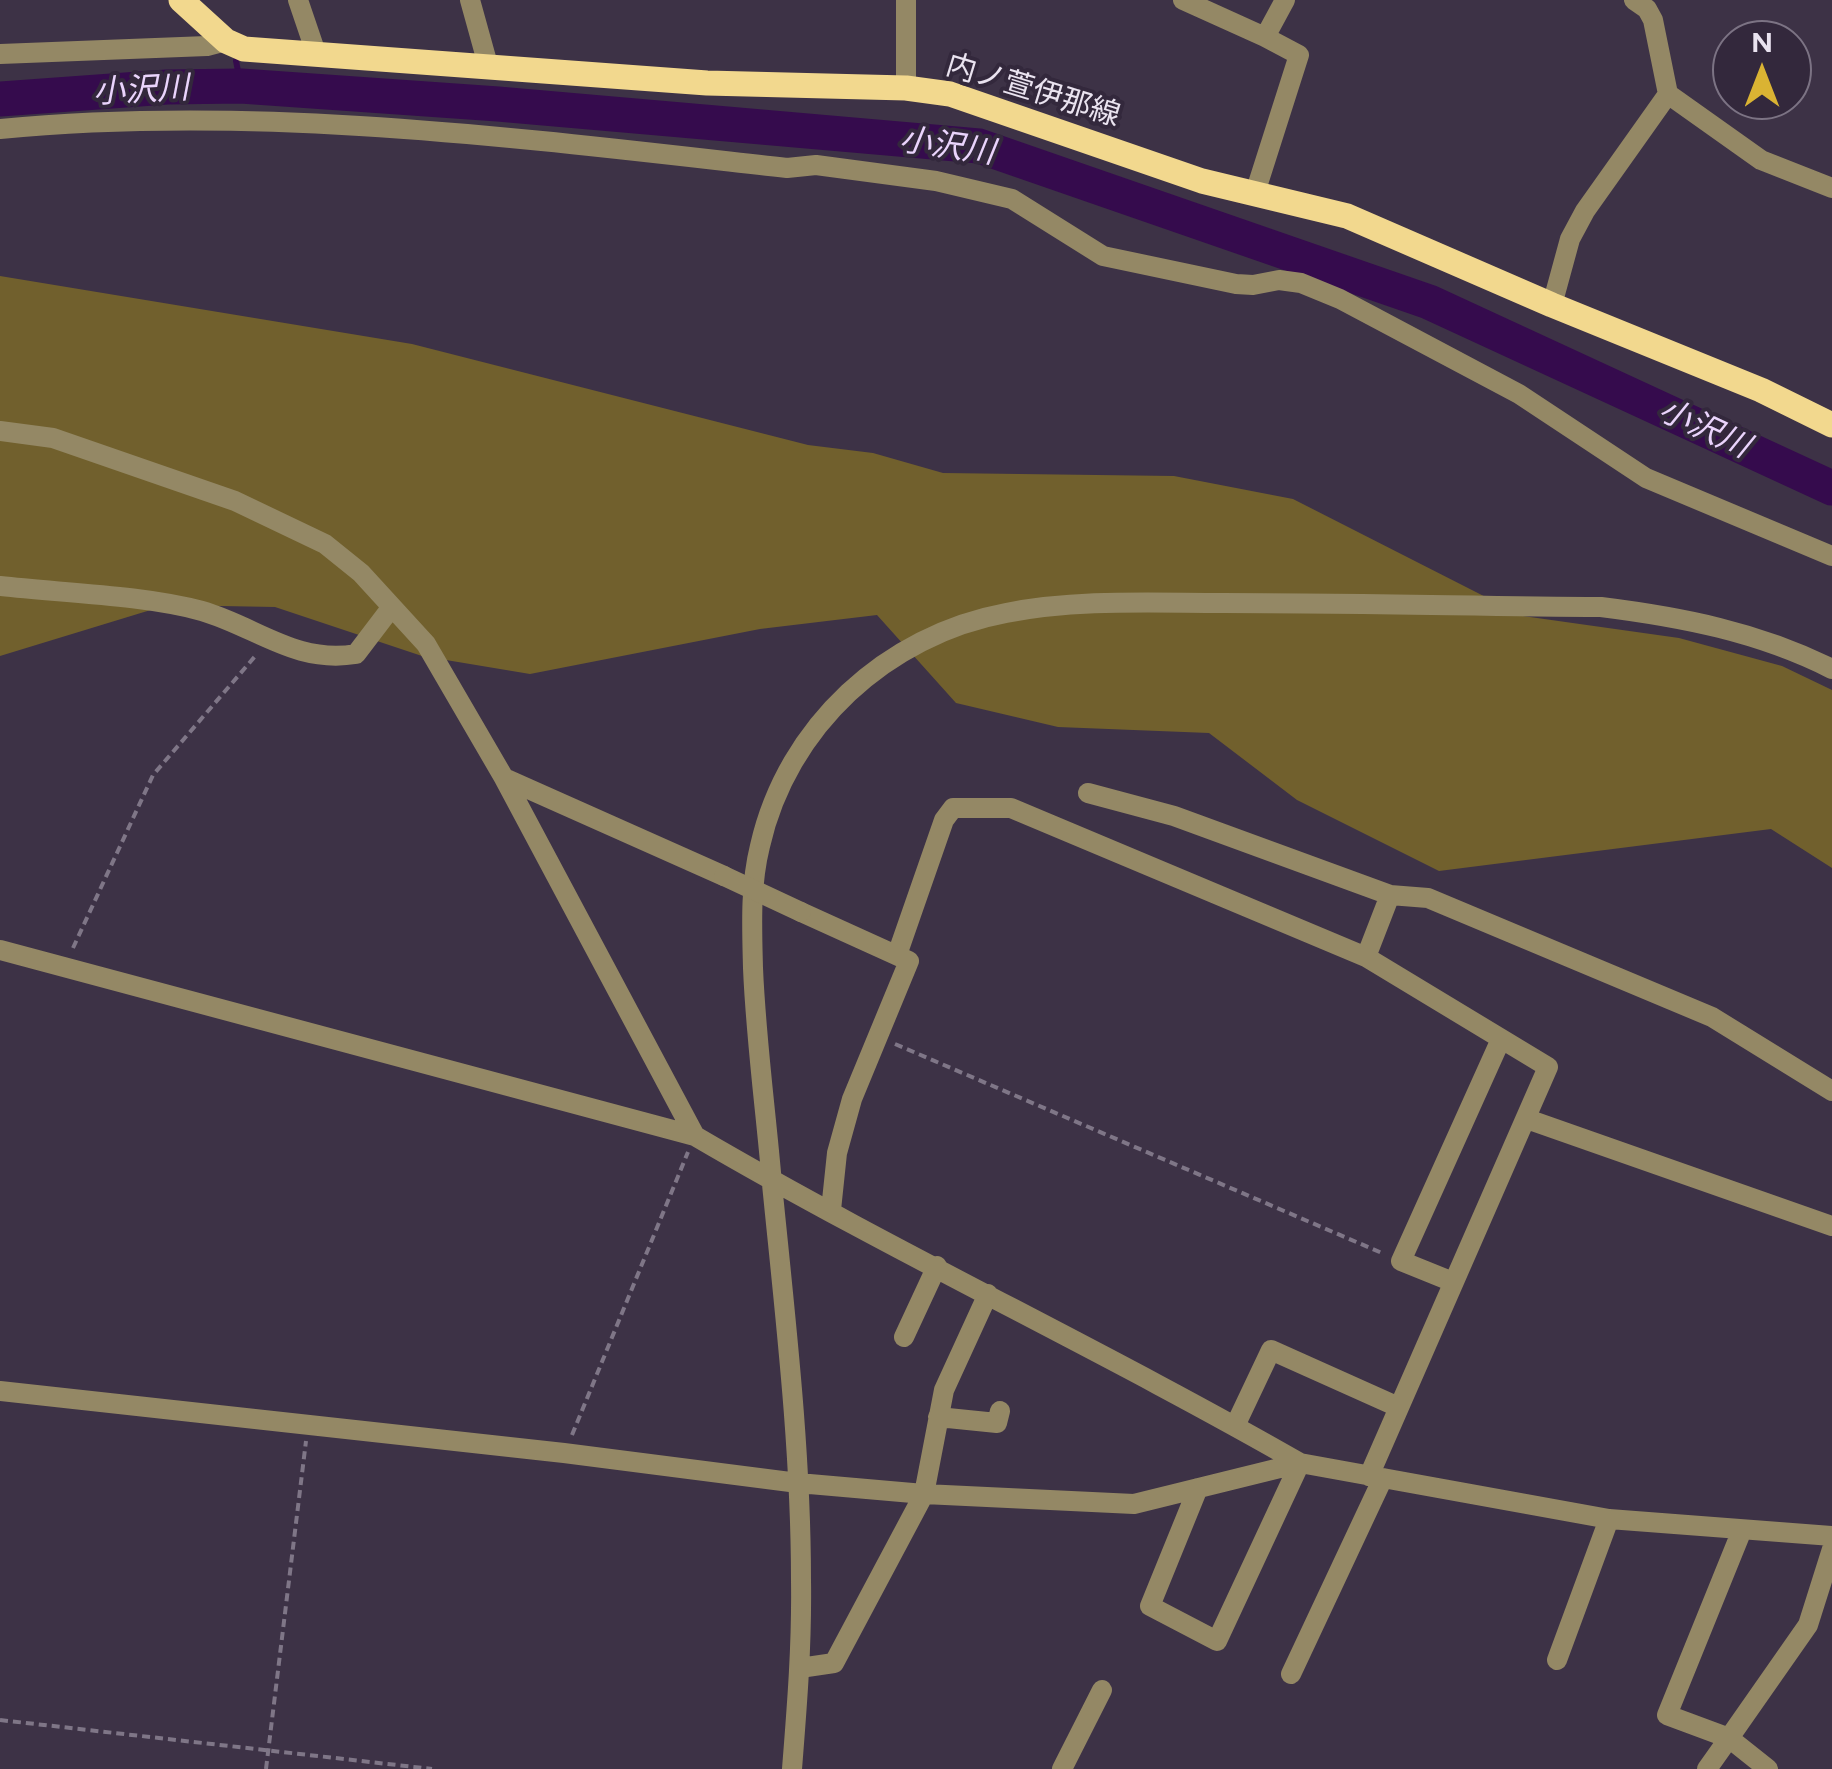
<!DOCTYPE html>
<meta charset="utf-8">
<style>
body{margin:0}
#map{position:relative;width:1832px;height:1769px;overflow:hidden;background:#3d3246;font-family:Figtree,sans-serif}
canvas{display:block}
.north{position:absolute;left:1712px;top:20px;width:100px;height:100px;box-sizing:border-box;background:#33283c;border:2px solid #7c7384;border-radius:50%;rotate:0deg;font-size:28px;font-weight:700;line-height:40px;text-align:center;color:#eae3f0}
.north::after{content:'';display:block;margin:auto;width:35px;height:45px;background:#dab333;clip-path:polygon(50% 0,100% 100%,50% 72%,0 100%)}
</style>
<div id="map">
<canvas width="1832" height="1769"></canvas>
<div class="north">N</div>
</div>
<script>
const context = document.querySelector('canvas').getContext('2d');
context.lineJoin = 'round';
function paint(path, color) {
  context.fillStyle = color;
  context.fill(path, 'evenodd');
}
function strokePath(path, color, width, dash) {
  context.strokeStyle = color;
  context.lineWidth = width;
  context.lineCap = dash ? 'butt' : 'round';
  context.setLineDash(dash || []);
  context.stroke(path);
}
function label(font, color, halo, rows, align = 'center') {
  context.font = font + ' Figtree,"Noto Sans JP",sans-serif';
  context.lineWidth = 8;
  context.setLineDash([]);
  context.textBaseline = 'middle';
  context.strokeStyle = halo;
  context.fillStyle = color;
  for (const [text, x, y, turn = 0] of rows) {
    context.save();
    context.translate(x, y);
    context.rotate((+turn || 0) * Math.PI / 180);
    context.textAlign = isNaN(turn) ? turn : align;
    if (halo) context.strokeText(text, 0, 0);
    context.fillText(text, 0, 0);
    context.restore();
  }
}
paint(new Path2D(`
 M 0,276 L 412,344 L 808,445 L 873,453 L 943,473 L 1174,476 L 1293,499 L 1523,616 L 1679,638 L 1782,666 L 1832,690 L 1832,868 L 1771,829 L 1439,871 L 1297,800 L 1209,733 L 1058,727 L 956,703 L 877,615 L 760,629 L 530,674 L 422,656 L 275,607 L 167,605 L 0,656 Z`), '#71602d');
strokePath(new Path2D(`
 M 236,61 L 241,86`), '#350b4d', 6);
strokePath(new Path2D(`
 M 0,99 L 167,87 L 241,86 L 498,104 L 979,146 L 1429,302 L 1832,488`), '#350b4d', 35);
strokePath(new Path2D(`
 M 73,948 L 153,775 L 257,654
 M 895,1044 L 1382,1253
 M 572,1435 L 688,1152
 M 0,1720 L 432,1769
 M 266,1769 L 306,1441`), '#7f7687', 4, [8, 5]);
strokePath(new Path2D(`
 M 298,0 L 316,53
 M 470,0 L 488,65
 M 906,0 L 906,88
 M 1183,0 L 1265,37 L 1285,0
 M 0,54 L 207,46 L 226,41
 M 1668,94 L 1761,160 L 1832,188
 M 0,129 C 263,104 526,139 787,168 L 816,165 L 936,181 L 1012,199 L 1103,256 L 1236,284 L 1253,285 L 1279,280 L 1301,283 L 1340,299 L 1519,394 L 1646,478 L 1832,556
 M 1255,193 L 1299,55 L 1265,37
 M 1552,305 L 1570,239 L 1585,211 L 1668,94 L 1653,20 L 1647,9 L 1634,0
 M 0,431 L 53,438 L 235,501 L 325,544 L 361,573 L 426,644 L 504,778 L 695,1136
 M 0,586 C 62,593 143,595 202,611 C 257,627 295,664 356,654 L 391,608
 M 504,778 L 724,876
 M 1088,793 L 1174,816 L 1390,895
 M 801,912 L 909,961 L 852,1099 L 837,1153 L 831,1210
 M 0,950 L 695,1136 C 893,1252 1101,1349 1300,1463
 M 897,955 L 944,820 L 953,808 L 1011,808 L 1366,957 L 1548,1067 L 1369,1476
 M 1366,957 L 1390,895 L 1428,898 L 1712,1017 L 1832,1091
 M 1527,1119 L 1832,1226
 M 1453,1282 L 1401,1261 L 1501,1039
 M 904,1337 L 937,1266
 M 0,1391 L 564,1453 L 798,1483 L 924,1494 L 1134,1504 L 1300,1463 L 1609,1519 L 1832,1536
 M 938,1417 L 997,1423 L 1000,1411
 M 1235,1426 L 1271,1350 L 1396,1406
 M 1198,1488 L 1150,1606 L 1217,1641 L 1300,1463
 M 1742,1530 L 1667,1715 L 1729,1738 L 1808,1625 L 1832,1549
 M 1557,1660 L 1609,1519
 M 800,1668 L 834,1663 L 924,1494 L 944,1390 L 988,1294
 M 1291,1674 L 1383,1478
 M 792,1769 C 797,1706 802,1644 801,1580 C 801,1449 785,1315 772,1184 C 766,1112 756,1041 753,968 C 752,927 750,886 760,846 C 787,726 887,635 1006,613 C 1077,599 1151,603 1223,603 C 1349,603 1475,606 1601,607 C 1681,617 1759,632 1832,669
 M 1062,1769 L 1102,1690
 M 1707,1769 L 1729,1738 L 1768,1769`), '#948865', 20);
strokePath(new Path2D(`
 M 181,0 L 226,41 L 244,49 L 707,83 L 906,88 L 950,94 L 1202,181 L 1347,216 L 1552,305 L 1761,390 L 1832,425`), '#f2d88e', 25);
strokePath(new Path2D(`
 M 724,876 L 801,912`), '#948865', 20);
label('30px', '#eae3f0', '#33283c', [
 ["内ノ萱伊那線",1033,91,17]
]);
label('italic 32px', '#ead4fc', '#33283c', [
 ["小沢川",141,91,-3],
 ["小沢川",947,147,8],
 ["小沢川",1704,429,25]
]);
</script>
